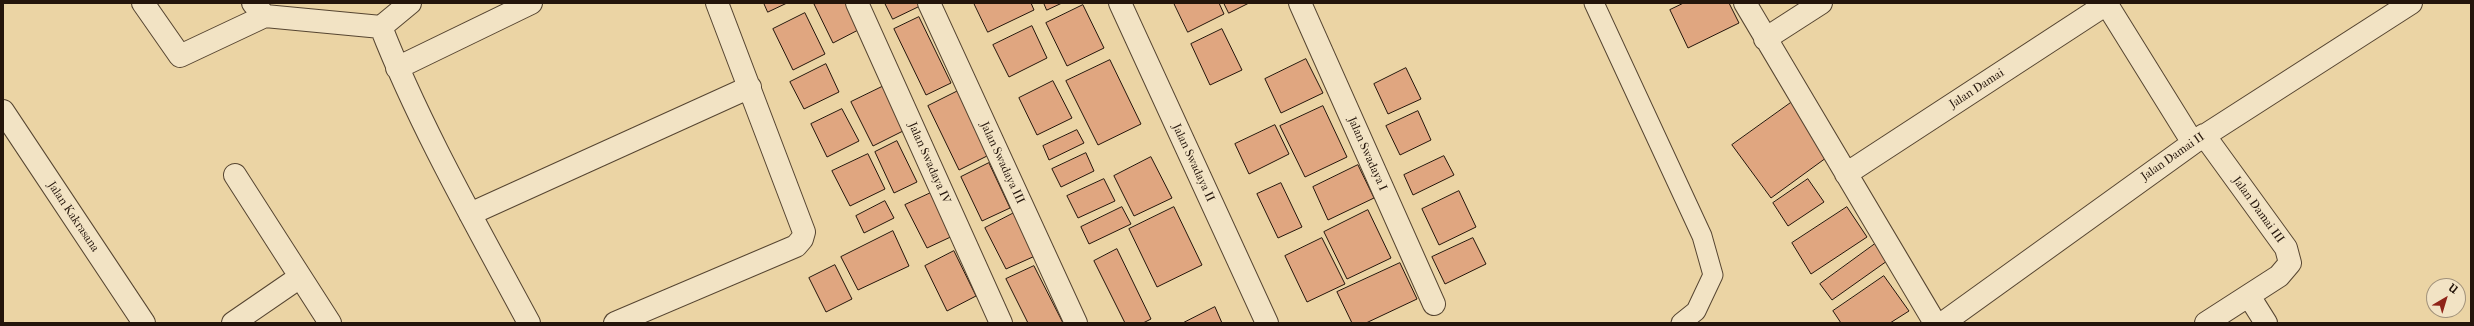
<!DOCTYPE html>
<style>
body{margin:0}
#map{position:relative;width:2474px;height:326px;overflow:hidden;background:#ebd4a4;font-family:"IM FELL French Canon",serif}
canvas{display:block}
.frame{position:absolute;inset:0;border:4px solid #24150b;pointer-events:none}
.north{position:absolute;left:2426px;top:278px;width:40px;height:40px;box-sizing:border-box;background:#f2e3c4;border:1px solid #a0917a;border-radius:50%;rotate:38deg;font-size:11px;font-weight:700;line-height:16px;text-align:center;color:#24150b}
.north::after{content:'';display:block;margin:auto;width:14px;height:18px;background:#8f2418;clip-path:polygon(50% 0,100% 100%,50% 72%,0 100%)}
</style>
<div id="map">
<canvas width="2474" height="326"></canvas>
<div class="frame"></div>
<div class="north">U</div>
</div>
<script>
const context = document.querySelector('canvas').getContext('2d');
context.lineJoin = 'round';
function paint(path, color) {
  context.fillStyle = color;
  context.fill(path, 'evenodd');
}
function strokePath(path, color, width, dash) {
  context.strokeStyle = color;
  context.lineWidth = width;
  context.lineCap = dash ? 'butt' : 'round';
  context.setLineDash(dash || []);
  context.stroke(path);
}
function label(font, color, halo, rows, align = 'center') {
  context.font = font + ' "IM FELL French Canon",serif';
  context.lineWidth = 3;
  context.setLineDash([]);
  context.textBaseline = 'middle';
  context.strokeStyle = halo;
  context.fillStyle = color;
  for (const [text, x, y, turn = 0] of rows) {
    context.save();
    context.translate(x, y);
    context.rotate((+turn || 0) * Math.PI / 180);
    context.textAlign = isNaN(turn) ? turn : align;
    if (halo) context.strokeText(text, 0, 0);
    context.fillText(text, 0, 0);
    context.restore();
  }
}
const building = new Path2D(`
 M 764,3 L 787,3 L 768,12 Z
 M 849,3 L 862,28 L 833,43 L 814,4 Z
 M 885,3 L 919,3 L 920,6 L 893,19 Z
 M 974,3 L 1031,3 L 1034,10 L 988,32 Z
 M 1044,3 L 1062,3 L 1047,10 Z
 M 1174,3 L 1219,3 L 1224,14 L 1188,32 Z
 M 1224,3 L 1249,3 L 1229,13 Z
 M 1684,3 L 1729,3 L 1739,23 L 1688,48 L 1670,10 Z
 M 1083,5 L 1104,48 L 1067,66 L 1046,23 Z
 M 805,13 L 825,54 L 793,70 L 773,29 Z
 M 919,17 L 951,83 L 926,95 L 894,29 Z
 M 1032,26 L 1047,58 L 1009,77 L 993,45 Z
 M 1222,29 L 1242,70 L 1210,85 L 1191,44 Z
 M 1306,59 L 1323,93 L 1281,113 L 1265,79 Z
 M 1110,60 L 1141,124 L 1098,145 L 1066,81 Z
 M 826,64 L 839,92 L 804,109 L 790,82 Z
 M 1406,68 L 1421,99 L 1388,114 L 1374,84 Z
 M 1053,81 L 1072,118 L 1037,135 L 1019,98 Z
 M 890,83 L 911,127 L 873,146 L 851,102 Z
 M 960,90 L 991,154 L 959,170 L 928,106 Z
 M 1792,102 L 1830,155 L 1771,198 L 1732,145 Z
 M 1323,106 L 1347,157 L 1305,177 L 1280,126 Z
 M 842,109 L 859,141 L 827,157 L 811,124 Z
 M 1418,111 L 1431,140 L 1400,155 L 1386,126 Z
 M 1275,125 L 1289,154 L 1249,174 L 1235,144 Z
 M 1077,130 L 1084,143 L 1049,160 L 1043,146 Z
 M 897,141 L 917,182 L 894,193 L 875,152 Z
 M 1086,153 L 1094,171 L 1061,187 L 1052,169 Z
 M 868,154 L 885,189 L 850,206 L 832,171 Z
 M 1444,156 L 1454,175 L 1413,195 L 1404,175 Z
 M 1151,157 L 1172,198 L 1134,216 L 1114,176 Z
 M 989,163 L 1010,208 L 982,221 L 961,177 Z
 M 1358,165 L 1374,198 L 1328,220 L 1313,187 Z
 M 1104,179 L 1115,201 L 1078,218 L 1067,196 Z
 M 1808,179 L 1824,202 L 1788,226 L 1773,203 Z
 M 1281,183 L 1302,227 L 1278,238 L 1257,194 Z
 M 935,191 L 957,234 L 927,248 L 905,205 Z
 M 1459,191 L 1476,227 L 1439,245 L 1422,209 Z
 M 885,201 L 894,218 L 864,233 L 856,216 Z
 M 1122,207 L 1131,224 L 1089,244 L 1081,227 Z
 M 1174,207 L 1202,265 L 1157,287 L 1129,229 Z
 M 1847,207 L 1867,237 L 1811,274 L 1792,243 Z
 M 1368,210 L 1391,258 L 1347,279 L 1324,232 Z
 M 1014,213 L 1035,256 L 1006,269 L 985,228 Z
 M 893,231 L 909,266 L 858,290 L 841,257 Z
 M 1322,238 L 1345,284 L 1307,302 L 1285,256 Z
 M 1473,238 L 1486,264 L 1445,284 L 1432,257 Z
 M 1875,244 L 1887,261 L 1832,300 L 1820,284 Z
 M 1117,249 L 1151,319 L 1143,323 L 1125,323 L 1094,261 Z
 M 954,251 L 976,296 L 947,311 L 925,266 Z
 M 1400,263 L 1417,299 L 1366,323 L 1352,323 L 1337,292 Z
 M 835,265 L 852,299 L 826,312 L 809,278 Z
 M 1034,266 L 1063,323 L 1028,323 L 1006,279 Z
 M 1884,276 L 1909,311 L 1890,323 L 1841,323 L 1833,311 Z
 M 1215,307 L 1222,323 L 1183,323 Z`);
paint(building, '#e0a680');
strokePath(building, '#24150b', 1);
const service = new Path2D(`
 M 1594,3 L 1702,236 L 1713,275 L 1696,311 L 1681,323`);
const minor = new Path2D(`
 M 143,3 L 180,56 L 265,16
 M 253,3 L 265,16 L 381,27 L 410,3
 M 857,3 L 1001,323
 M 929,3 L 1076,323
 M 1120,3 L 1267,323
 M 1300,3 L 1434,304
 M 1745,3 L 1935,323
 M 2106,3 L 2193,143
 M 381,27 C 421,129 477,226 529,323
 M 1765,39 L 1821,3
 M 397,68 L 531,3
 M 3,111 L 144,323
 M 2204,135 L 2286,248 L 2290,263 L 2279,276 L 2206,323
 M 1846,174 L 2108,3
 M 235,175 L 330,323
 M 470,214 L 750,87
 M 2249,296 L 2266,323
 M 233,323 L 300,277
 M 615,323 L 796,246 L 802,239 L 804,232 L 717,3
 M 1943,323 L 2193,143 L 2411,3`);
strokePath(service, '#564531', 21);
strokePath(minor, '#564531', 24);
strokePath(service, '#f2e3c4', 19);
strokePath(minor, '#f2e3c4', 22);
label('12px', '#24150b', '#f2e3c4', [
 ["Jalan Damai",1977,89,-33],
 ["Jalan Swadaya I",1367,154,66],
 ["Jalan Damai II",2173,157,-35],
 ["Jalan Swadaya IV",929,163,66],
 ["Jalan Swadaya III",1002,163,65],
 ["Jalan Swadaya II",1193,163,65],
 ["Jalan Damai III",2258,210,54],
 ["Jalan Kakrasana",73,217,56]
]);
</script>
